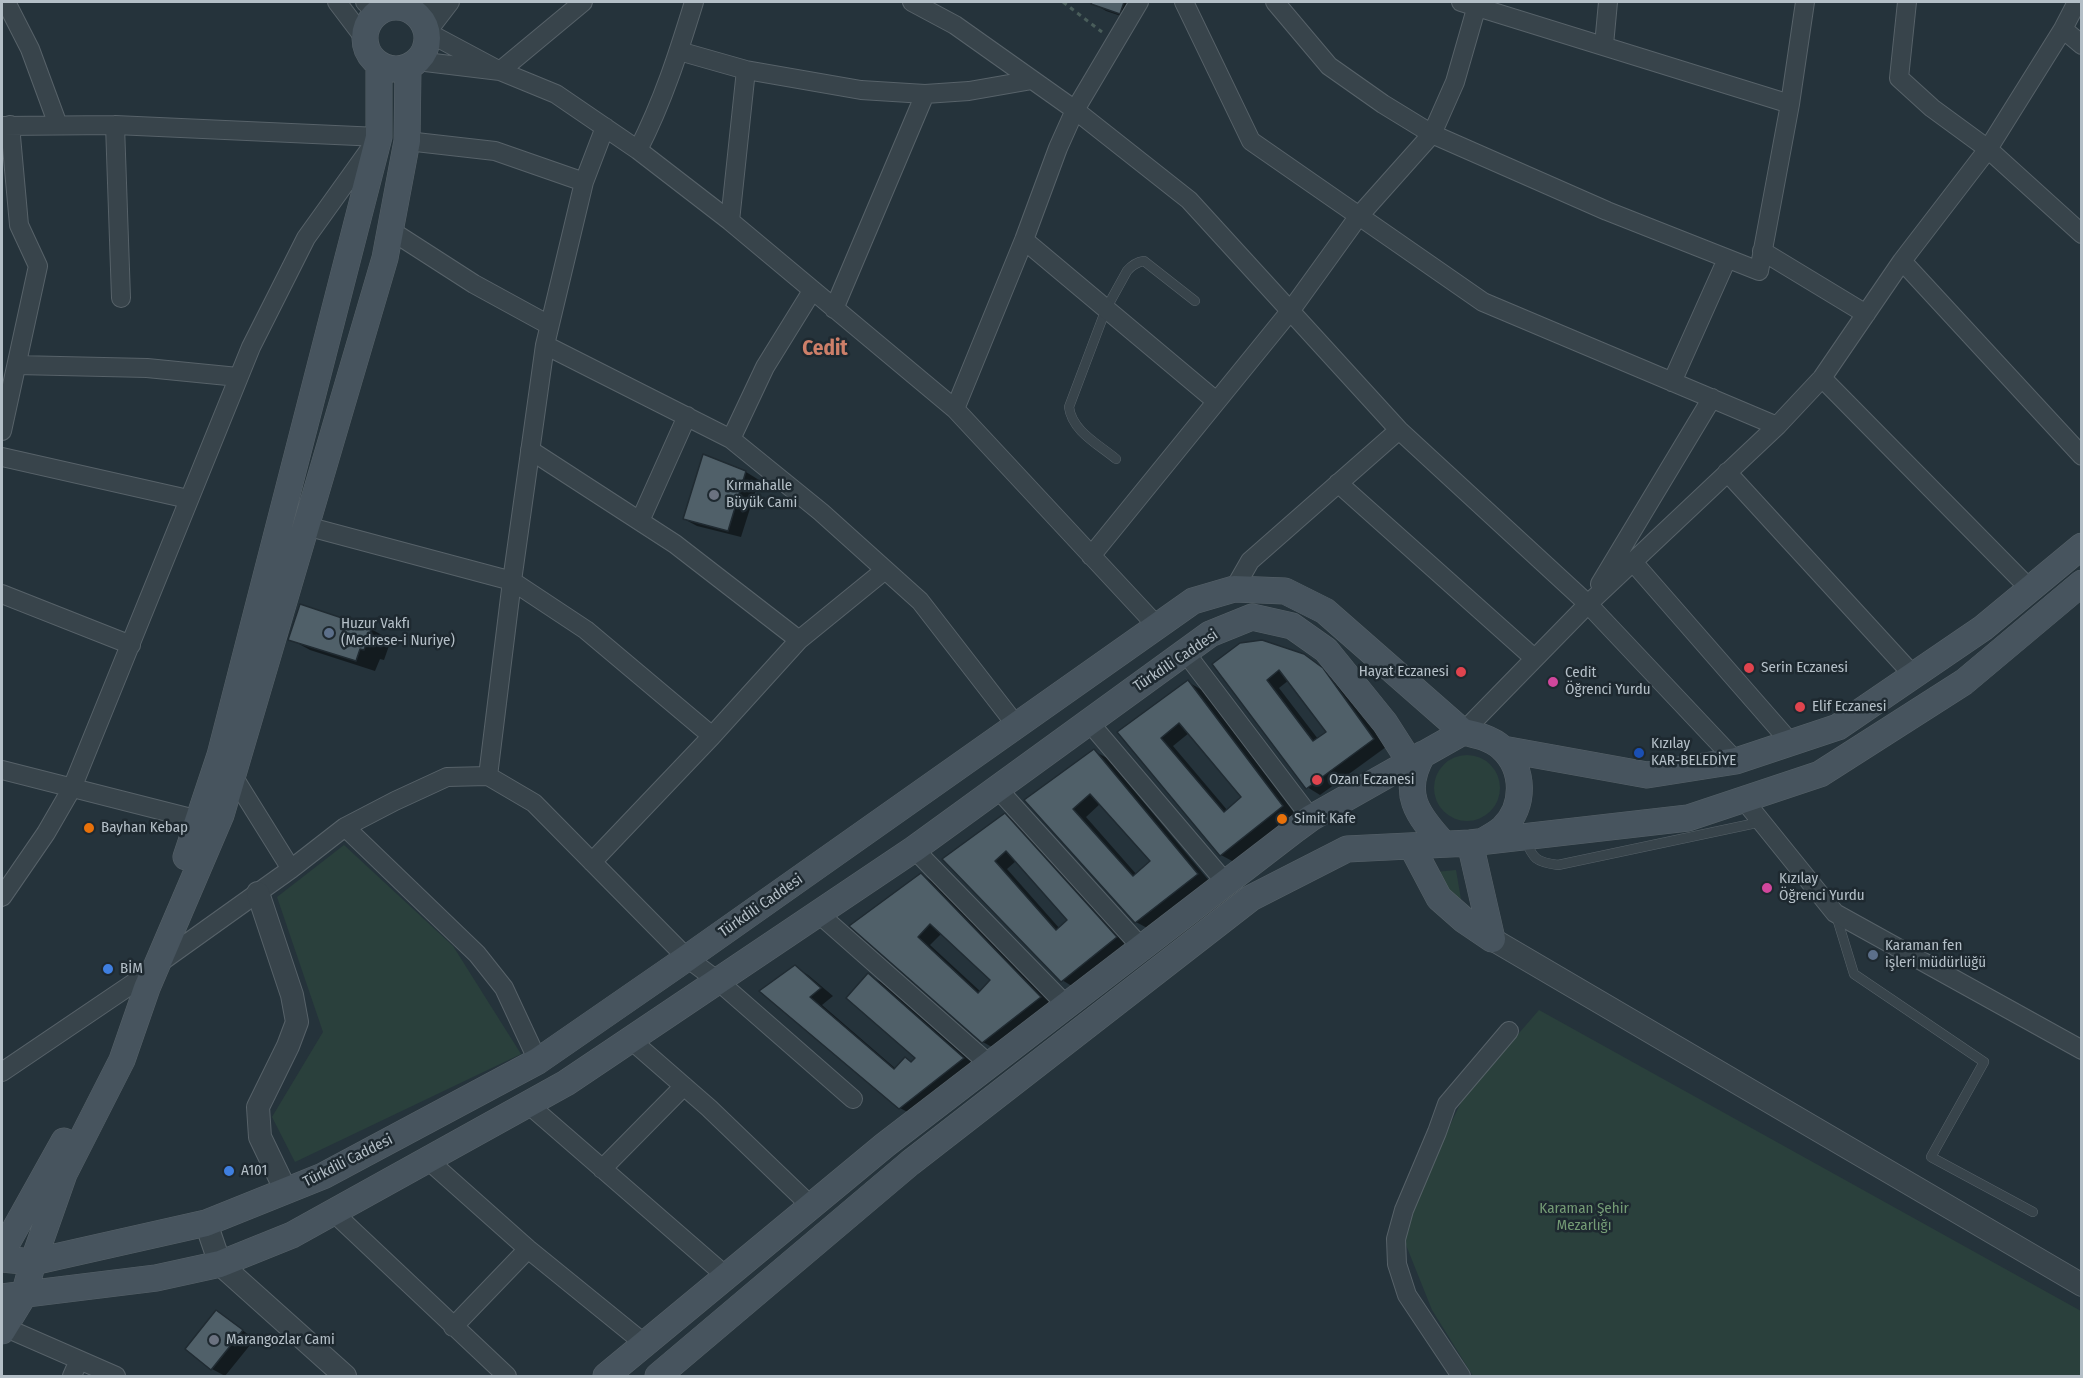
<!DOCTYPE html>
<meta charset="utf-8">
<style>
body{margin:0}
#map{position:relative;width:2083px;height:1378px;overflow:hidden;background:#25333b;font-family:"Fira Sans Condensed",sans-serif}
canvas{display:block}
.frame{position:absolute;inset:0;border:3px solid #b4bfc7;pointer-events:none}
</style>
<div id="map">
<canvas width="2083" height="1378"></canvas>
<div class="frame"></div>
</div>
<script>
const context = document.querySelector('canvas').getContext('2d');
context.lineJoin = 'round';
function paint(path, color) {
  context.fillStyle = color;
  context.fill(path, 'evenodd');
}
function strokePath(path, color, width, dash) {
  context.strokeStyle = color;
  context.lineWidth = width;
  context.lineCap = dash ? 'butt' : 'round';
  context.setLineDash(dash || []);
  context.stroke(path);
}
function label(font, color, halo, rows, align = 'center') {
  context.font = font + ' "Fira Sans Condensed",sans-serif';
  context.lineWidth = 5;
  context.setLineDash([]);
  context.textBaseline = 'middle';
  context.strokeStyle = halo;
  context.fillStyle = color;
  for (const [text, x, y, turn = 0] of rows) {
    context.save();
    context.translate(x, y);
    context.rotate((+turn || 0) * Math.PI / 180);
    context.textAlign = isNaN(turn) ? turn : align;
    if (halo) context.strokeText(text, 0, 0);
    context.fillText(text, 0, 0);
    context.restore();
  }
}
paint(new Path2D(`
 M1434 788a33 33 0 1 1 66 0a33 33 0 1 1-66 0Z
 M 344,845 L 453,946 L 521,1054 L 295,1162 L 272,1117 L 323,1032 L 277,897 Z
 M 1456,870 L 1463,911 L 1435,872 Z
 M 1539,1010 L 2081,1311 L 2081,1376 L 1473,1376 L 1432,1310 L 1400,1230 L 1463,1098 Z`), '#2a403c');
paint(new Path2D(`
 M 1094,2 L 1140,2 L 1133,20 L 1106,11 L 1093,3 Z
 M 746,472 L 759,480 L 741,537 L 697,526 L 684,519 Z
 M 371,629 L 391,640 L 384,660 L 380,659 L 375,671 L 310,650 L 290,639 Z
 M 1303,656 L 1336,678 L 1386,747 L 1320,795 L 1307,787 L 1214,664 ZM 1289,680 L 1328,732 L 1318,739 L 1279,688 Z
 M 1188,682 L 1202,690 L 1295,814 L 1234,862 L 1221,855 L 1119,732 ZM 1189,733 L 1243,797 L 1228,811 L 1173,746 Z
 M 1094,751 L 1107,758 L 1210,882 L 1149,929 L 1136,922 L 1026,800 ZM 1101,803 L 1152,861 L 1137,875 L 1086,817 Z
 M 1005,815 L 1018,823 L 1129,945 L 1075,988 L 1062,980 L 944,859 ZM 1016,861 L 1069,920 L 1060,929 L 1007,869 Z
 M 922,875 L 935,883 L 1053,1005 L 997,1050 L 983,1042 L 852,926 ZM 942,933 L 992,980 L 981,992 L 930,945 Z
 M 795,967 L 808,975 L 833,996 L 822,1005 L 896,1069 L 905,1059 L 913,1063 L 918,1058 L 868,975 L 881,982 L 976,1066 L 913,1115 L 900,1108 L 762,991 Z
 M 216,1312 L 255,1339 L 225,1376 L 212,1369 L 187,1349 Z`), '#0007');
const building = new Path2D(`
 M 1092,2 L 1124,2 L 1120,14 L 1091,4 Z
 M 703,454 L 746,471 L 728,531 L 683,519 Z
 M 300,604 L 372,628 L 364,650 L 360,649 L 356,661 L 288,640 Z
 M 1262,640 L 1304,654 L 1323,668 L 1374,739 L 1306,789 L 1212,664 L 1240,643 ZM 1279,670 L 1326,732 L 1313,741 L 1267,680 Z
 M 1188,680 L 1283,806 L 1220,856 L 1117,732 ZM 1179,723 L 1241,797 L 1224,812 L 1161,738 Z
 M 1094,749 L 1198,874 L 1135,923 L 1024,800 ZM 1090,794 L 1150,861 L 1133,876 L 1073,809 Z
 M 1005,813 L 1117,937 L 1061,982 L 942,859 ZM 1006,851 L 1067,920 L 1056,930 L 995,861 Z
 M 921,873 L 1041,997 L 982,1043 L 849,926 ZM 930,924 L 990,980 L 978,993 L 918,937 Z
 M 795,965 L 821,988 L 810,997 L 894,1069 L 905,1057 L 911,1062 L 915,1058 L 846,998 L 868,973 L 964,1058 L 899,1109 L 759,991 Z
 M 216,1310 L 243,1330 L 211,1370 L 185,1349 Z`);
paint(building, '#506069');
strokePath(building, '#202b32', 1.5);
const service = new Path2D(`
 M 1116,459 C 1098,444 1072,431 1069,407 L 1106,309 L 1127,271 C 1132,265 1137,262 1144,261 L 1195,301
 M 1525,839 C 1533,859 1536,862 1558,865 L 1761,822
 M 1836,915 L 1854,974 L 1984,1062 L 1931,1157 L 2033,1212`);
const minor = new Path2D(`
 M 6,2 L 30,49 L 58,125
 M 337,2 L 365,39
 M 365,2 L 377,13
 M 450,2 L 427,32 L 500,71 L 556,94 L 638,150 L 730,221 L 955,409 L 1157,626
 M 912,2 L 955,25 L 1075,110 L 1189,200 L 1399,430 L 1588,604 L 1736,761
 M 1184,2 L 1251,141 L 1483,302 L 1777,426
 M 1275,2 L 1329,66 L 1383,104 L 1432,134 L 1607,211 L 1759,271 L 1790,104 L 1805,2
 M 1461,2 L 1790,104
 M 1907,2 L 1899,78 L 1932,108 L 1988,149 L 2082,234
 M 415,13 L 432,2
 M 2063,29 L 2082,45
 M 1604,45 L 1608,2
 M 679,51 L 746,70 L 861,90 L 925,94 L 969,91 L 1032,80
 M 417,61 L 500,71 L 583,2
 M 115,125 L 121,298
 M 2,126 L 115,125 L 379,137
 M 407,141 L 495,151 L 584,182
 M 638,150 C 663,101 678,54 694,2
 M 730,221 L 746,70
 M 390,230 L 474,284 L 549,325
 M 1024,240 L 1216,401
 M 1762,251 L 1866,314
 M 1902,261 L 2082,456
 M 834,309 L 925,94
 M 545,345 L 731,439 L 821,512 L 920,601 L 1016,725
 M 17,365 L 147,368 L 238,377
 M 1822,378 L 2030,589
 M 1672,382 L 1727,259
 M 955,409 L 1024,240 L 1058,148 L 1075,110 L 1139,2
 M 2,431 L 38,266 L 19,225 L 10,125
 M 731,439 L 765,367 L 812,291
 M 530,450 L 675,544 L 799,640
 M 2,457 L 188,499
 M 1727,472 L 1914,676
 M 1338,483 L 1534,658
 M 640,521 L 687,416
 M 306,526 L 512,581 L 586,630 L 712,736
 M 1091,556 L 1291,310 L 1358,217 L 1432,134 L 1455,82 L 1478,2
 M 1633,562 L 1791,743
 M 1600,584 L 1712,398
 M 1234,589 L 1250,561 L 1399,430
 M 2,594 L 131,645
 M 1185,652 L 1311,818
 M 1089,722 L 1226,883
 M 1463,732 L 1588,604 L 1777,426 L 1822,378 L 1902,261 L 1988,149 L 2063,29 L 2077,2
 M 2,770 L 199,820
 M 233,776 L 291,869
 M 488,776 L 512,581 L 545,345 L 584,182 L 605,127
 M 997,788 L 1142,948
 M 1743,799 L 1835,913 L 2082,1050
 M 345,827 L 477,954 L 504,988 L 538,1061
 M 914,849 L 1067,1006
 M 592,862 L 712,736 L 799,640 L 885,570
 M 2,897 L 46,833 L 72,788 L 251,347 L 306,238 L 372,146
 M 819,914 L 989,1064
 M 158,964 L 291,869 L 345,827 L 395,801 L 447,777 L 488,776 L 534,803 L 687,958 L 718,981 L 853,1099
 M 631,1040 L 709,1108 L 811,1206
 M 2,1072 L 135,982
 M 528,1104 L 726,1276
 M 428,1160 L 528,1249 L 645,1344
 M 602,1169 L 684,1086
 M 333,1212 L 507,1376
 M 4,1327 L 116,1376
 M 453,1327 L 528,1249
 M 72,1376 L 79,1360
 M 1461,1376 L 1407,1295 L 1397,1264 L 1396,1239 L 1404,1210 L 1437,1132 L 1447,1104 L 1509,1031`);
const tertiary = new Path2D(`
 M 258,893 L 292,995 L 297,1022 L 288,1046 L 258,1107 L 260,1137 L 286,1191
 M 1492,939 L 2082,1285
 M 206,1223 L 220,1264 L 345,1376`);
const secondary = new Path2D(`
 M365 38a31 31 0 1 1 62 0a31 31 0 1 1-62 0Z
 M 1503,749 L 1647,775 L 1736,761 L 1838,727 L 1983,628 L 2082,546
 M 1423,754 C 1400,793 1417,815 1444,844
 M 1470,843 L 1492,939
 M 1412,847 L 1439,898 L 1464,920 L 1492,939
 M 186,857 L 220,755 L 379,137 L 379,64
 M 2,1252 L 64,1141
 M 2,1259 L 33,1262 L 206,1223 L 323,1176 L 538,1061 L 687,958 L 1193,601 L 1234,589 L 1285,591 L 1325,611 L 1463,732
 M 2,1297 L 156,1278 L 220,1264 L 292,1235 L 566,1083 L 914,849 L 1210,634 L 1252,617 L 1292,626 L 1326,650 L 1385,723 L 1410,762
 M 2,1331 L 24,1295 L 33,1262 L 64,1174 L 122,1060 L 147,988 L 221,815 L 385,258 L 407,141 L 408,67
 M 606,1376 L 885,1145 L 1296,829 L 1311,818 L 1463,732 C 1477,735 1491,738 1502,748 C 1525,769 1525,807 1503,828 C 1498,833 1490,837 1483,841
 M 658,1376 L 910,1163 L 1251,898 L 1347,849 L 1470,843 L 1688,818 L 1820,774 L 1964,682 L 2082,583`);
strokePath(service, '#576269', 10);
strokePath(minor, '#576269', 20);
strokePath(tertiary, '#576269', 24);
strokePath(secondary, '#576269', 27);
strokePath(new Path2D(`
 M 1063,2 L 1102,32`), '#495d5a', 3, [4.5, 4.5]);
strokePath(service, '#38444b', 9);
strokePath(minor, '#38444b', 18);
strokePath(tertiary, '#38444b', 22);
strokePath(secondary, '#47545e', 26);
for (const [x, y, r, color] of [
 [714,495,6,"#6b7280"],
 [329,633,6,"#5c6f8a"],
 [1749,668,6,"#e0444e"],
 [1461,672,6,"#e0444e"],
 [1553,682,6,"#d1479c"],
 [1800,707,6,"#e0444e"],
 [1639,753,6,"#1a4fb4"],
 [1317,780,6,"#e0444e"],
 [1282,819,6,"#e8710a"],
 [89,828,6,"#e8710a"],
 [1767,888,6,"#d1479c"],
 [1873,955,6,"#5c6f8a"],
 [108,969,6,"#3f7fe0"],
 [229,1171,6,"#3f7fe0"],
 [214,1340,6,"#6b7280"]
]) {
  const dot = new Path2D();
  dot.arc(x, y, r, 0, 2 * Math.PI);
  context.fillStyle = color;
  context.fill(dot);
  strokePath(dot, '#1e2930', 2);
}
label('15px', '#b4bfc7', '#1e2930', [
 ["Kırmahalle",726,486],
 ["Büyük Cami",726,503],
 ["Huzur Vakfı",341,624],
 ["(Medrese-i Nuriye)",341,641],
 ["Serin Eczanesi",1761,668],
 ["Hayat Eczanesi",1449,672,"right"],
 ["Cedit",1565,673],
 ["Öğrenci Yurdu",1565,690],
 ["Elif Eczanesi",1812,707],
 ["Kızılay",1651,744],
 ["KAR-BELEDİYE",1651,761],
 ["Ozan Eczanesi",1329,780],
 ["Simit Kafe",1294,819],
 ["Bayhan Kebap",101,828],
 ["Kızılay",1779,879],
 ["Öğrenci Yurdu",1779,896],
 ["Karaman fen",1885,946],
 ["işleri müdürlüğü",1885,963],
 ["BİM",120,969],
 ["A101",241,1171],
 ["Marangozlar Cami",226,1340]
], 'left');
label('15px', '#b4bfc7', '#1e2930', [
 ["Türkdili Caddesi",1176,661,-34],
 ["Türkdili Caddesi",761,906,-35],
 ["Türkdili Caddesi",348,1161,-27]
]);
label('15px', '#749b75', '#1e2930', [
 ["Karaman Şehir",1584,1209],
 ["Mezarlığı",1584,1226]
]);
label('bold 21px', '#cd7f69', '#1e2930', [
 ["Cedit",825,349]
]);
</script>
